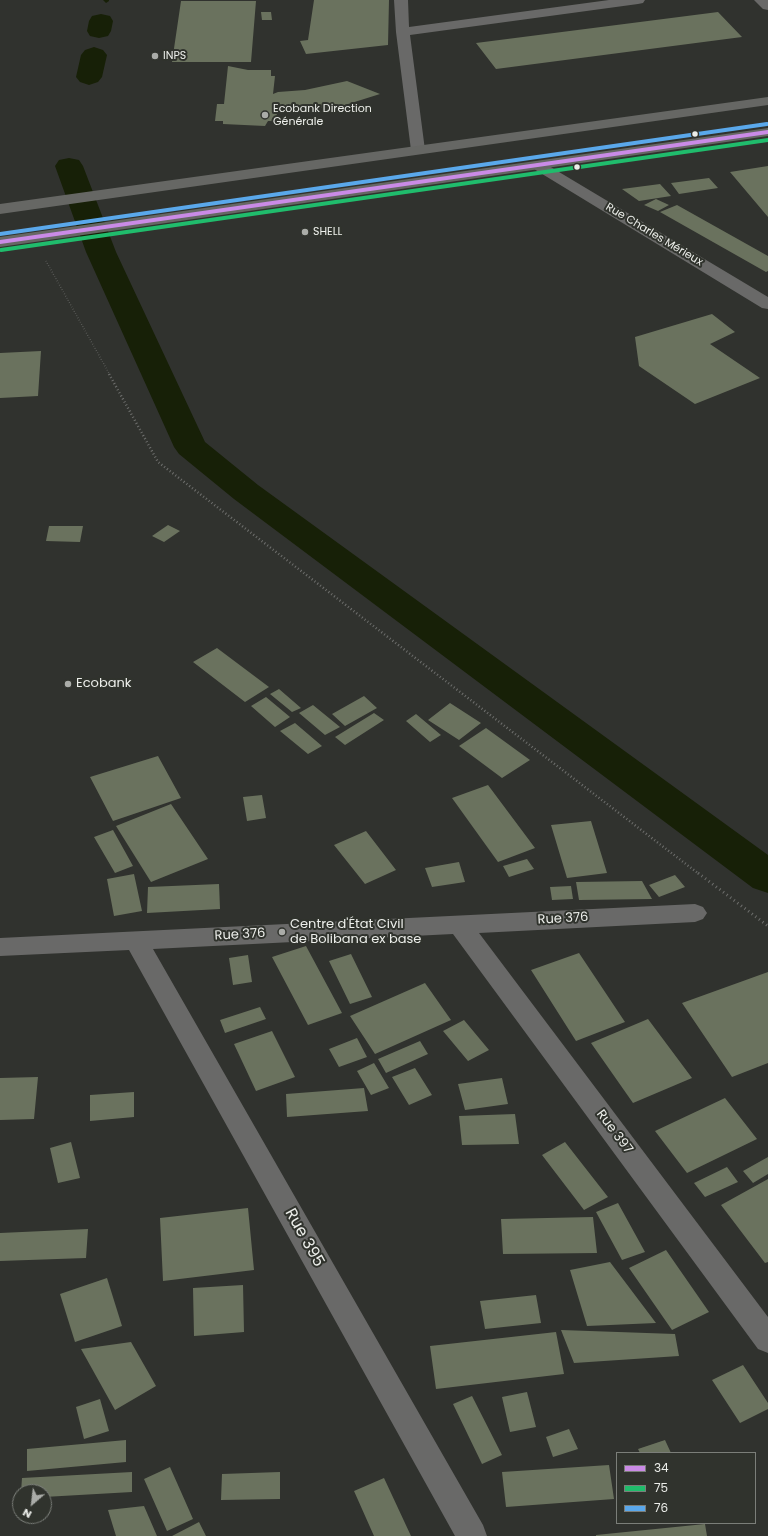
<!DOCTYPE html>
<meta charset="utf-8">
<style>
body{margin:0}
#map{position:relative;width:768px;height:1536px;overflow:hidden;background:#30322e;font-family:Poppins,sans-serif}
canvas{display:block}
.legend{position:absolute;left:616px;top:1452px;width:140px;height:72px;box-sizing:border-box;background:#30332d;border:1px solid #7b7e79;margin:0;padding:5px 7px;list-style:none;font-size:12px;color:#eceeea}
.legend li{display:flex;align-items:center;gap:8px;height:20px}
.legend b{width:20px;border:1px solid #7b7e79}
.north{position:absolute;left:12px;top:1484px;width:40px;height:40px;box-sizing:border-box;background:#30332d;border:1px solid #7b7e79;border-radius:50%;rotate:208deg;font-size:11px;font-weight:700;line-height:16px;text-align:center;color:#eceeea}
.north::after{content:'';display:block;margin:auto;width:14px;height:18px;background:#aaaca8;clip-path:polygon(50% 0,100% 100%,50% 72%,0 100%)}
</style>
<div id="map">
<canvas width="768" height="1536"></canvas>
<ul class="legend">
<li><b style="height:5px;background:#ca8be6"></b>34</li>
<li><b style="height:5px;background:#20bc6c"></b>75</li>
<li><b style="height:5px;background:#5aa8eb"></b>76</li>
</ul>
<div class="north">N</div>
</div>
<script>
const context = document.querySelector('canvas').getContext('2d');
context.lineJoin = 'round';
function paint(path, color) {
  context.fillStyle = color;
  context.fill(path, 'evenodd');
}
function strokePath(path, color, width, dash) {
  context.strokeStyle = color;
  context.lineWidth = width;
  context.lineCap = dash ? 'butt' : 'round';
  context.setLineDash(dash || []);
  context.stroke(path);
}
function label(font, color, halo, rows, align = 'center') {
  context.font = font + ' Poppins,sans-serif';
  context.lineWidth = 4;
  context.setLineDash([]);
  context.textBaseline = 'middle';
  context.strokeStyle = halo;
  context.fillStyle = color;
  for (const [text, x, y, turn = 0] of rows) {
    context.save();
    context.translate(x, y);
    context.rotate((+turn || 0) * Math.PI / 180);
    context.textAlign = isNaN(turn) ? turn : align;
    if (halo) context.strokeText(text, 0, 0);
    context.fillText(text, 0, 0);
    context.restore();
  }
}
paint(new Path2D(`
 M 103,0 L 109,0 L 109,1 L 106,3 Z`), '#172007');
paint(new Path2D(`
 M 101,14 L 110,16 L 113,21 L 111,31 L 108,36 L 99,38 L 90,36 L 87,31 L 89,21 L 92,16 Z
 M 94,47 L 103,50 L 107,55 L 102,77 L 98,82 L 89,85 L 80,82 L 76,77 L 81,55 L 85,50 Z
 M 69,158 L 79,160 L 83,166 L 116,252 L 205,442 L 258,485 L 768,855 L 768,893 L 753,888 L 234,499 L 179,454 L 174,447 L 86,252 L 55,166 L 59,160 Z`), '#172007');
paint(new Path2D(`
 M 314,0 L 389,0 L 388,45 L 306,54 L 300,41 L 308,40 Z
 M 181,1 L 256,1 L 251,62 L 172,62 Z
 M 261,12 L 271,12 L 272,20 L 262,20 Z
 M 718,12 L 742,37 L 496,69 L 476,43 Z
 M 228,66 L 248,70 L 271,70 L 271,76 L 275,76 L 273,94 L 278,92 L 305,90 L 347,81 L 380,94 L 345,105 L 277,112 L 276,121 L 268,121 L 265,126 L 223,124 L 223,121 L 215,121 L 217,104 L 224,104 Z
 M 768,166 L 768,217 L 730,172 Z
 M 709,178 L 718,188 L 679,194 L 671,183 Z
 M 660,184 L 671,196 L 639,201 L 622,189 Z
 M 656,199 L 669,205 L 658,211 L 644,205 Z
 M 677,205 L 768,256 L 768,271 L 766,272 L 660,212 Z
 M 712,314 L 735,332 L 710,344 L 760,378 L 695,404 L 639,366 L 635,337 Z
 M 41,351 L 38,396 L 0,398 L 0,353 Z
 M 168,525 L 180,531 L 164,542 L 152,536 Z
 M 49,526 L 83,526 L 80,542 L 46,541 Z
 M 217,648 L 269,687 L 245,702 L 193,662 Z
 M 279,689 L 301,708 L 292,712 L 270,694 Z
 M 364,696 L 377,708 L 345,726 L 332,714 Z
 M 266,697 L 290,717 L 275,727 L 251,706 Z
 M 450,703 L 481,723 L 459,740 L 428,720 Z
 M 313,705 L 340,727 L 325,735 L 299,713 Z
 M 374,713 L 384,720 L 345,745 L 335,737 Z
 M 416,714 L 441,735 L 430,742 L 406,721 Z
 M 295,723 L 322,746 L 308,754 L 280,731 Z
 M 486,728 L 530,760 L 502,778 L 459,746 Z
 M 158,756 L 181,798 L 113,821 L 90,777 Z
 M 488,785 L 535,848 L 498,862 L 452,798 Z
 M 262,795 L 266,818 L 247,821 L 243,797 Z
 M 171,804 L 208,859 L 151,882 L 116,826 Z
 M 591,821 L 607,873 L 567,878 L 551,825 Z
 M 113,830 L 133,866 L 115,873 L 94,837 Z
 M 366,831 L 396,870 L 365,884 L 334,845 Z
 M 527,859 L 534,869 L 509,877 L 503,866 Z
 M 459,862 L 465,882 L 432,887 L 425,868 Z
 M 134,874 L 142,911 L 114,916 L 107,879 Z
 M 675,875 L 685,887 L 659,897 L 649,885 Z
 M 642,881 L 652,899 L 579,900 L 576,882 Z
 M 219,884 L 220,909 L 147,913 L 148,887 Z
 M 571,886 L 573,899 L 552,900 L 550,887 Z
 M 306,946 L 342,1013 L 308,1025 L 272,957 Z
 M 579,953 L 625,1022 L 576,1041 L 531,970 Z
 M 351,954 L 372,997 L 350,1004 L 329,961 Z
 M 248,955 L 252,982 L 233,985 L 229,958 Z
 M 768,972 L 768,1063 L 732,1077 L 682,1003 Z
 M 425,983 L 451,1020 L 375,1054 L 350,1016 Z
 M 260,1007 L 266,1019 L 225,1033 L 220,1020 Z
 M 648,1019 L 692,1078 L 633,1103 L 591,1043 Z
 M 464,1020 L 489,1050 L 468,1061 L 443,1031 Z
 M 272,1031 L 295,1077 L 256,1091 L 234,1044 Z
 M 357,1038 L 367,1057 L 339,1067 L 329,1049 Z
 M 420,1041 L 428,1054 L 386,1073 L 378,1059 Z
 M 374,1063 L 389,1088 L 371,1095 L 357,1071 Z
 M 415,1068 L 432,1095 L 409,1105 L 392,1077 Z
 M 38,1077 L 34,1119 L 0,1120 L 0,1078 Z
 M 502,1078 L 508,1104 L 465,1110 L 458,1084 Z
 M 364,1088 L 368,1111 L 287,1117 L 286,1094 Z
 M 134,1092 L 134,1117 L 90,1121 L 90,1095 Z
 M 725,1098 L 757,1139 L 687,1173 L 655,1131 Z
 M 515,1114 L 519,1144 L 462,1145 L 459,1116 Z
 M 71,1142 L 80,1178 L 58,1183 L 50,1148 Z
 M 565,1142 L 608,1197 L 584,1210 L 542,1155 Z
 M 768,1157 L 768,1174 L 753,1183 L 743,1171 Z
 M 727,1167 L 738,1182 L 705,1197 L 694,1183 Z
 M 768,1179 L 768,1262 L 765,1263 L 721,1205 Z
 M 618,1203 L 645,1252 L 622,1260 L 596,1212 Z
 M 248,1208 L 254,1270 L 163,1281 L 160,1218 Z
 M 593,1217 L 597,1253 L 503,1254 L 501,1219 Z
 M 88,1229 L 86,1258 L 0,1261 L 0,1233 Z
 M 666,1250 L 709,1312 L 672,1330 L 629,1268 Z
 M 610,1262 L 656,1323 L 587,1326 L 570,1270 Z
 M 107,1278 L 122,1326 L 75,1342 L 60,1294 Z
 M 243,1285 L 244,1332 L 194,1336 L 193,1288 Z
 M 536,1295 L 541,1323 L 485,1329 L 480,1301 Z
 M 561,1330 L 675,1334 L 679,1356 L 574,1363 Z
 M 556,1332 L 564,1374 L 436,1389 L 430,1346 Z
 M 131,1342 L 156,1386 L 115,1410 L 81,1349 Z
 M 743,1365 L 768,1403 L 768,1409 L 740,1423 L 712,1380 Z
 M 527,1392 L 536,1427 L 510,1432 L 502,1397 Z
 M 472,1396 L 502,1455 L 482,1464 L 453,1404 Z
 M 100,1399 L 109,1431 L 84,1439 L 76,1407 Z
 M 569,1429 L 578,1449 L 553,1457 L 546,1437 Z
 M 126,1440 L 126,1462 L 27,1471 L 27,1449 Z
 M 665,1440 L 671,1453 L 640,1453 L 638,1449 Z
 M 609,1465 L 614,1499 L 506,1507 L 502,1472 Z
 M 170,1467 L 193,1519 L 167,1531 L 144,1479 Z
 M 132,1472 L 132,1492 L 44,1497 L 44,1492 L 21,1492 L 22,1478 Z
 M 280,1472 L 280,1499 L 221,1500 L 222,1474 Z
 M 384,1478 L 411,1536 L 374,1536 L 354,1491 Z
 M 144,1506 L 157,1536 L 116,1536 L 108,1510 Z
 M 199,1522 L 206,1536 L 172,1536 Z
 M 705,1524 L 707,1536 L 596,1536 L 596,1535 Z`), '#6a725e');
strokePath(new Path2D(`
 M 46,261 L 110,375`), '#6e6f6d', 1.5, [0.5, 2]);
strokePath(new Path2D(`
 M 109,374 L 158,462 L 699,874`), '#6e6f6d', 2.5, [1, 2.5]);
strokePath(new Path2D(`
 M 698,873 L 768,926`), '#6e6f6d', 3, [1, 3.5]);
paint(new Path2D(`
 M 394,0 L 408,0 L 409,27 L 609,0 L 645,0 L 643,3 L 638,4 L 410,35 L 425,150 L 423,153 L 418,154 L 413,153 L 411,150 L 396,32 Z
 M 754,0 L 768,0 L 768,10 L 763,9 Z
 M 539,161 L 544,163 L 768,297 L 768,309 L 762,308 L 534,169 L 531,166 L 534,163 Z
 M 695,904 L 703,907 L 707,913 L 703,919 L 695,922 L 479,933 L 768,1317 L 768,1353 L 758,1349 L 453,934 L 153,949 L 483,1525 L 487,1536 L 455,1536 L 129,950 L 0,956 L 0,938 Z`), '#696968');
paint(new Path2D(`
 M 768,97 L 768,105 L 0,214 L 0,204 Z
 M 768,128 L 768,136 L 0,247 L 0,237 Z`), '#666764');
strokePath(new Path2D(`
 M 0,242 L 768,132`), '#ca8be6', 4);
strokePath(new Path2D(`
 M 1,250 L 768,140`), '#20bc6c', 4);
strokePath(new Path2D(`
 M 0,234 L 767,124`), '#5aa8eb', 4);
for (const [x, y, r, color] of [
 [155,56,4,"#aaaca8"],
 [265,115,4,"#aaaca8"],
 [695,134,3.5,"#eceeea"],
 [577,167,3.5,"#eceeea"],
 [305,232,4,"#aaaca8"],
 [68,684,4,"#aaaca8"],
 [282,932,4,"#aaaca8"]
]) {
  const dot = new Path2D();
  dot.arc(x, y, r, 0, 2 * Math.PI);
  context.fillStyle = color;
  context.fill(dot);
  strokePath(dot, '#30332d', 1.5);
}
label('11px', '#eceeea', '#30332d', [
 ["INPS",163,56],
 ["Ecobank Direction",273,109],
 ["Générale",273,122],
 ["SHELL",313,232]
], 'left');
label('11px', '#eceeea', '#30332d', [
 ["Rue Charles Mérieux",654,235,31]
]);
label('13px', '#eceeea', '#30332d', [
 ["Ecobank",76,684],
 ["Centre d'État Civil",290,925],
 ["de Bolibana ex base",290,940]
], 'left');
label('13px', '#eceeea', '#30332d', [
 ["Rue 376",563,919,-3],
 ["Rue 376",240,935,-3],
 ["Rue 397",614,1132,53]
]);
label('16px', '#eceeea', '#30332d', [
 ["Rue 395",304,1238,61]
]);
</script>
